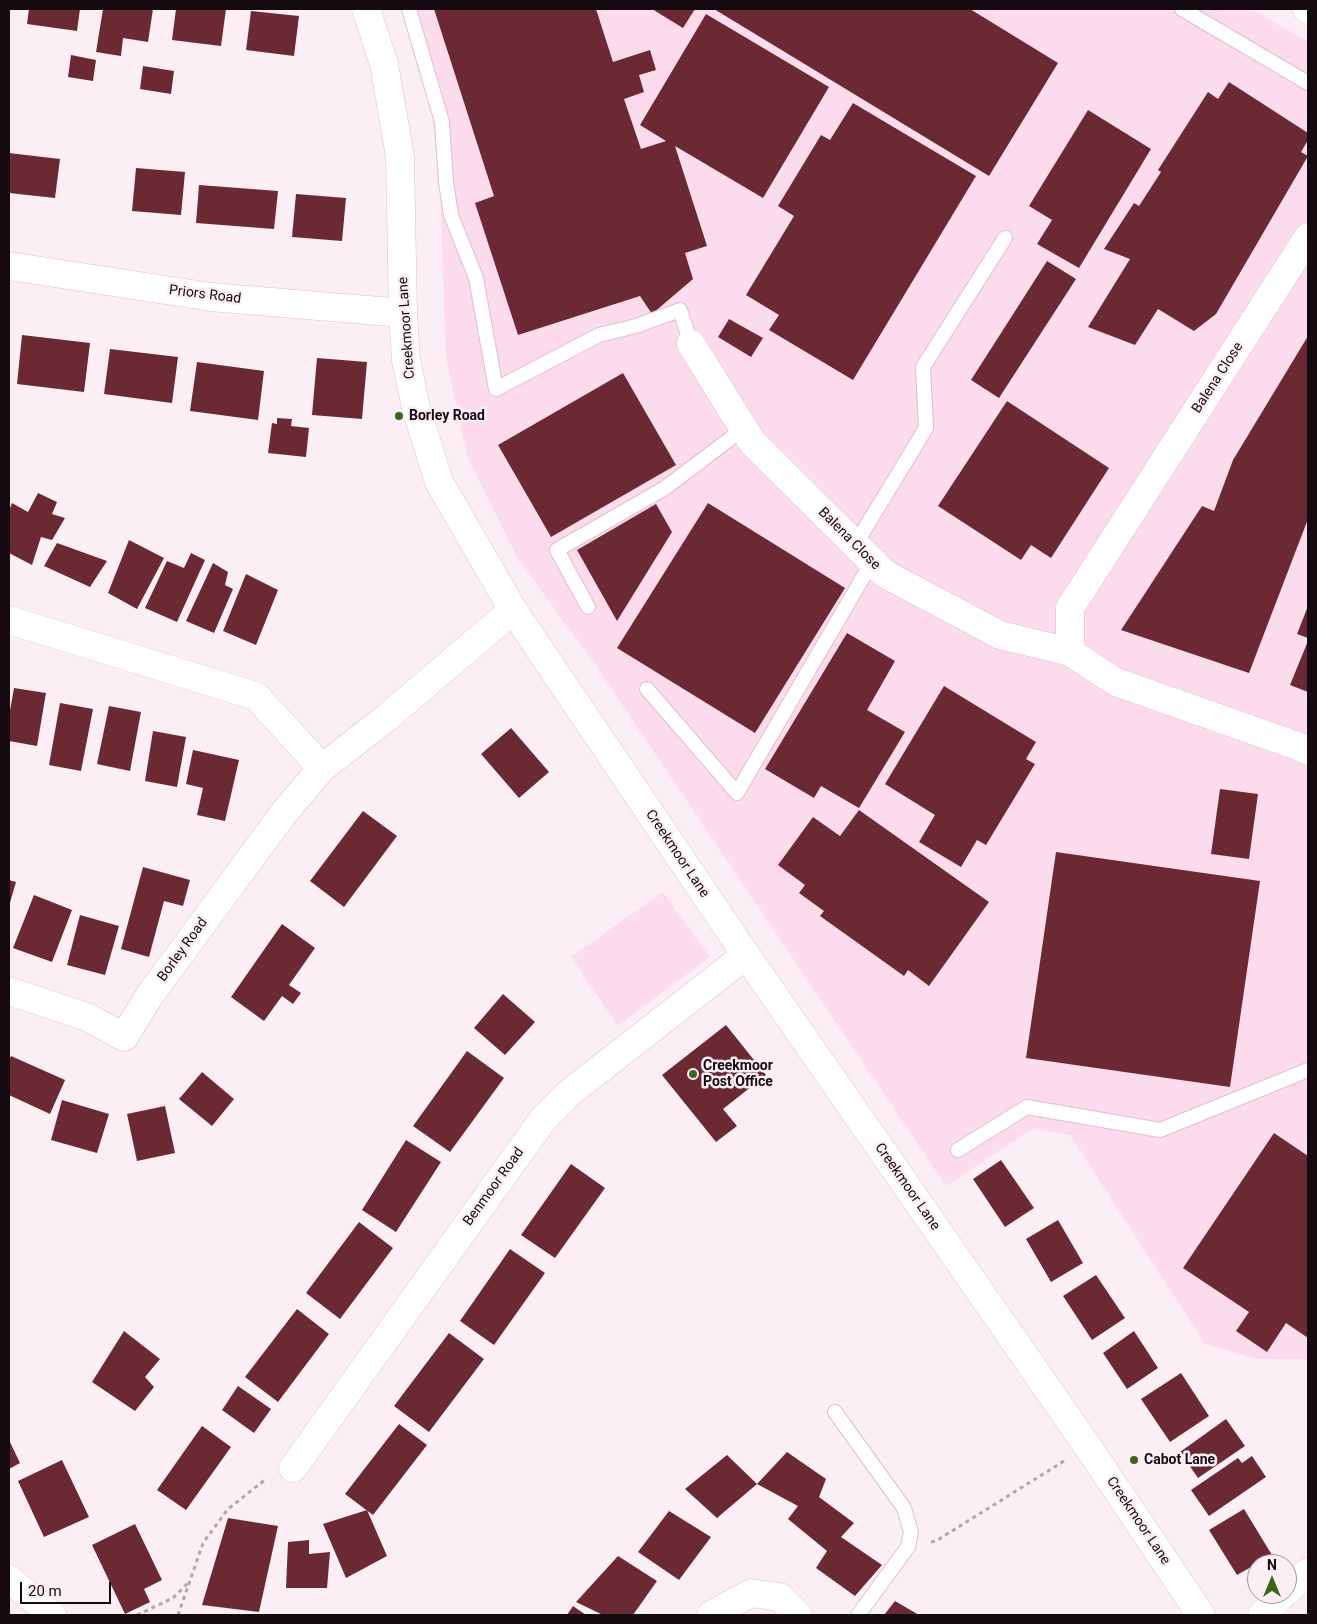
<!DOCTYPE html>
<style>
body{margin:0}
#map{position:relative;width:1317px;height:1624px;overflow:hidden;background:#fceef5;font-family:Roboto,sans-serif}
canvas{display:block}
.frame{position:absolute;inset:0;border:10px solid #150a10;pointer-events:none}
.north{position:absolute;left:1247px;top:1554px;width:50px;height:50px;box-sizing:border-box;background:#fceef5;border:1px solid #a09399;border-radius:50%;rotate:0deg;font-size:14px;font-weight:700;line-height:20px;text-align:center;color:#150a10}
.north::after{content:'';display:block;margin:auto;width:18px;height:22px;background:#40641c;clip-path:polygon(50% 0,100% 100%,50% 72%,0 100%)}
.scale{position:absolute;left:20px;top:1582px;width:91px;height:22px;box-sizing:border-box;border:2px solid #150a10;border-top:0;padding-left:6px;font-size:15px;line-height:18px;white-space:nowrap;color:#150a10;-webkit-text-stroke:4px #fceef5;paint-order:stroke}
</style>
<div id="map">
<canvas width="1317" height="1624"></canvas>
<div class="frame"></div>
<div class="north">N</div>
<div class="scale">20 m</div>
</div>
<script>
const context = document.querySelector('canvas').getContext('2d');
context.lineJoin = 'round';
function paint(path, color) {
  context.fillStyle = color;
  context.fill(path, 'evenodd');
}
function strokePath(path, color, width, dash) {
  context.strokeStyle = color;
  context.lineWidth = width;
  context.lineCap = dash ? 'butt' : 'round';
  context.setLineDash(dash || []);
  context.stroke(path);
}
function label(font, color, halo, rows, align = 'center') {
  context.font = font + ' Roboto,sans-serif';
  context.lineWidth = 5;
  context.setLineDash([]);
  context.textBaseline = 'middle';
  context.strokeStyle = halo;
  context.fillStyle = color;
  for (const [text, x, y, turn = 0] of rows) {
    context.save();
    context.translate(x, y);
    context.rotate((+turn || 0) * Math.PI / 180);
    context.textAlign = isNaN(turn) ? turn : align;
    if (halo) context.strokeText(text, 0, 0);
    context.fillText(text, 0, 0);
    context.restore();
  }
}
paint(new Path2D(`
 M 403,9 L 1252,9 L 1308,42 L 1308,1359 L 1258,1359 L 1205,1344 L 1070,1135 L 1034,1128 L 946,1186 L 594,663 L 518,559 L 467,456 L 446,358 L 440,186 L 429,88 Z
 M 663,892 L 710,957 L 618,1026 L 571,957 Z`), '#fcdbec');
paint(new Path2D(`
 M 29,9 L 80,9 L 77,31 L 27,24 Z
 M 103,9 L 153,9 L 148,42 L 123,38 L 121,56 L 96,52 Z
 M 176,9 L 226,9 L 221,46 L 172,40 Z
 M 434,9 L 596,9 L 613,62 L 650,50 L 656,70 L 639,75 L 644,92 L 624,99 L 641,149 L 666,141 L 640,125 L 706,14 L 829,87 L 763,198 L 675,146 L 707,246 L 685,253 L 693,279 L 652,314 L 640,296 L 518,335 L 475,203 L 494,196 Z
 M 652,9 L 695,9 L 683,28 Z
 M 714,9 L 970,9 L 1058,63 L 989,176 Z
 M 251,11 L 299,16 L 294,56 L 246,50 Z
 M 71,55 L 96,60 L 93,81 L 68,77 Z
 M 143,66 L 174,71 L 171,94 L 140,89 Z
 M 1229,82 L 1308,133 L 1308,140 L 1301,152 L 1308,156 L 1216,314 L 1194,331 L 1158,309 L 1135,345 L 1088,327 L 1130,259 L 1104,249 L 1134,203 L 1139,206 L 1161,172 L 1158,170 L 1208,92 L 1218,99 Z
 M 853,103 L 976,176 L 853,380 L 769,330 L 779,315 L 746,295 L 794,216 L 778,206 L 821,135 L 830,140 Z
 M 1088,110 L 1151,149 L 1079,268 L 1037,244 L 1052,220 L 1029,206 Z
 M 9,153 L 60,159 L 55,198 L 9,193 Z
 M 136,168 L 185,172 L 181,215 L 132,211 Z
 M 199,185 L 278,191 L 274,229 L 196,223 Z
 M 296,194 L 346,198 L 342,241 L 292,237 Z
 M 1047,261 L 1076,279 L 999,398 L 971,380 Z
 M 729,319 L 763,338 L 751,357 L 718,337 Z
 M 22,335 L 90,343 L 84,392 L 17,384 Z
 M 1308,336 L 1308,519 L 1249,673 L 1121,630 L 1202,506 L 1214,511 L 1233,460 Z
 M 110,349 L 178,357 L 172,403 L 104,394 Z
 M 317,358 L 367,362 L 362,419 L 312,415 Z
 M 197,362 L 264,371 L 258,420 L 190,411 Z
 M 623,373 L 676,465 L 551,537 L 498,445 Z
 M 1007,401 L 1109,468 L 1051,558 L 1031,545 L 1021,560 L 938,506 Z
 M 277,418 L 292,419 L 291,426 L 309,428 L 306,457 L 268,453 L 272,423 L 277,424 Z
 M 38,493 L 57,502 L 52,514 L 65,518 L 52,540 L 41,537 L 32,565 L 9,553 L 9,511 L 12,503 L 28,512 Z
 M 708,503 L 845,588 L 755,733 L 617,648 Z
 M 656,504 L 672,532 L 617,621 L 577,550 Z
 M 129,540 L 164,558 L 137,609 L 108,593 Z
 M 57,543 L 107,561 L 90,587 L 44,566 Z
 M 191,553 L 205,560 L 177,622 L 145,608 L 167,561 L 184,568 Z
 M 213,563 L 228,572 L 225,585 L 233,589 L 214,633 L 186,621 Z
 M 246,574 L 278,590 L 256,645 L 223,631 Z
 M 1308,606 L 1308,638 L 1297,634 Z
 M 847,633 L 895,661 L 867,710 L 905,732 L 859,808 L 821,786 L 814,798 L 765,769 Z
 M 1308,641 L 1308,692 L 1290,685 Z
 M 944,686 L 1036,742 L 1026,759 L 1035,764 L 986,845 L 977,840 L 961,867 L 919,842 L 935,815 L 885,784 Z
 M 14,688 L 46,693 L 37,746 L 9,741 L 9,716 Z
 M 60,703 L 93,709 L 81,771 L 49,765 Z
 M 109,706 L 141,712 L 130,771 L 97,764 Z
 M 511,728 L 549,772 L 519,798 L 481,754 Z
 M 153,731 L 186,737 L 177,787 L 145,781 Z
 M 193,750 L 239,760 L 225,821 L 197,815 L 203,788 L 186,784 Z
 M 1220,789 L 1258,794 L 1249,859 L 1211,854 Z
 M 859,810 L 989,902 L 929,986 L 908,970 L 904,976 L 820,916 L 824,911 L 799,893 L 805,885 L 778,865 L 813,817 L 840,836 Z
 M 363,811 L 397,836 L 344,907 L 310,881 Z
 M 1056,852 L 1260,881 L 1230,1087 L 1026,1058 Z
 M 143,867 L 190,880 L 183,906 L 164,901 L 149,957 L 121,949 Z
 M 9,880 L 16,882 L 9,906 Z
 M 34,895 L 72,910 L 52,962 L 13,948 Z
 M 80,915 L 119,926 L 105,975 L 67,965 Z
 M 282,924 L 315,948 L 289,985 L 301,993 L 293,1004 L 282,996 L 264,1021 L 231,997 Z
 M 503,994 L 535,1022 L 505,1055 L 474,1028 Z
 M 726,1025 L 766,1075 L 723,1109 L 737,1126 L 716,1142 L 662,1075 Z
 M 467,1051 L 504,1078 L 450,1152 L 413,1126 Z
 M 11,1056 L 65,1080 L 50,1114 L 9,1095 L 9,1060 Z
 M 202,1072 L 234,1099 L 212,1126 L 179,1099 Z
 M 62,1100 L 109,1114 L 97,1153 L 51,1140 Z
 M 165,1106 L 175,1153 L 137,1161 L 127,1114 Z
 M 1274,1133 L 1308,1156 L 1308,1338 L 1286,1323 L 1267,1352 L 1236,1331 L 1249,1312 L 1183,1268 Z
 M 406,1140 L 441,1162 L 396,1232 L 362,1210 Z
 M 1001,1160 L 1034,1208 L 1005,1227 L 973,1179 Z
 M 571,1164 L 605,1188 L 555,1258 L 521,1235 Z
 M 1058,1220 L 1083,1263 L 1051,1282 L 1026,1239 Z
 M 359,1222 L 393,1248 L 340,1319 L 306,1293 Z
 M 510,1249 L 545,1273 L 494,1345 L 460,1321 Z
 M 1096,1275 L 1125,1318 L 1092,1340 L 1063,1296 Z
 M 297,1309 L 329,1334 L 278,1402 L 245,1377 Z
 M 124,1331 L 160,1359 L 145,1377 L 154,1387 L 135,1411 L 92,1382 Z
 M 1134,1331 L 1158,1368 L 1127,1389 L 1103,1353 Z
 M 449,1333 L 484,1359 L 429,1432 L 394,1406 Z
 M 1181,1373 L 1209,1416 L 1170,1442 L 1141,1399 Z
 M 238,1386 L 271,1409 L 254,1433 L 222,1410 Z
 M 1226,1419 L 1245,1446 L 1198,1478 L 1180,1452 Z
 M 399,1424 L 427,1445 L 373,1515 L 345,1494 Z
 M 202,1426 L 231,1447 L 186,1510 L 157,1490 Z
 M 9,1440 L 20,1463 L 9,1469 Z
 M 787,1452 L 826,1479 L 819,1497 L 854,1523 L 841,1537 L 882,1565 L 855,1596 L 816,1568 L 827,1551 L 788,1519 L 798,1506 L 757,1484 Z
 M 727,1455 L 757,1484 L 717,1518 L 685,1489 Z
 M 1252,1456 L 1266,1477 L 1209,1516 L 1191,1490 L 1238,1458 L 1242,1463 Z
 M 62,1460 L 89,1517 L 44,1537 L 18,1481 Z
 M 1244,1509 L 1272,1555 L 1237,1575 L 1209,1530 Z
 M 367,1510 L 387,1556 L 346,1578 L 323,1524 Z
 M 669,1511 L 711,1537 L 679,1580 L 638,1552 Z
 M 228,1518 L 278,1526 L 259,1612 L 202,1605 Z
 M 135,1524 L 162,1580 L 144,1589 L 150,1602 L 125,1614 L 92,1545 Z
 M 309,1540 L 309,1554 L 330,1552 L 327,1588 L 286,1588 L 288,1542 Z
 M 618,1556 L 657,1581 L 633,1615 L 603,1615 L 576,1602 Z
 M 895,1601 L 919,1615 L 884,1615 Z
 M 573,1606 L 586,1615 L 567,1615 Z`), '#6b2a33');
const service = new Path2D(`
 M 409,9 L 442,122 L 446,182 L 451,215 L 476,278 L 496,389 L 599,335 L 636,326 L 680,310 L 691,344
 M 1182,9 L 1308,83
 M 855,545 L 926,428 L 923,367 L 1005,238
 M 588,607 L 557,550 L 665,488 L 743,429
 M 647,689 L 737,793 L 872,562
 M 958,1150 L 1027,1107 L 1160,1130 L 1308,1070
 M 835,1412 L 904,1508 L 911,1532 L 908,1547 L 858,1615`);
const minor = new Path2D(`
 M 366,9 L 384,64 L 400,157 L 403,313 L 406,360 L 416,408 L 439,482 L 513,610 L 746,955 L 1088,1447 L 1201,1615
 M 9,266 L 211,297 L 403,313
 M 691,344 L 752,442 L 885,574 L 1000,635 L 1070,652 L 1116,682 L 1306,749 L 1308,751
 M 9,620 L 256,696 L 322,768
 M 1070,652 L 1070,608 L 1308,237
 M 9,991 L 87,1017 L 124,1037 L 150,995 L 283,814 L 322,768 L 385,719 L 513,610
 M 293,1468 L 544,1118 L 568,1094 L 746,955
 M 9,1579 L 52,1615
 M 1287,1591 L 1308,1572
 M 711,1615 L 751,1593 L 780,1597 L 798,1615
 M 1262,1615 L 1283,1594`);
const tertiary = new Path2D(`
 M 1307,9 L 1308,10`);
strokePath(service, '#dfbecf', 16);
strokePath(minor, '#dfbecf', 29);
strokePath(tertiary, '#dfbecf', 29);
strokePath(new Path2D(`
 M 931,1542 L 936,1541 L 1064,1461
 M 137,1615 L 173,1598 L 189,1582
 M 178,1615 L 203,1543 L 228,1509 L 266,1479`), '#b2a5ab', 3, [4, 4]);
strokePath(service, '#fff', 14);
strokePath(minor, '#fff', 28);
strokePath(tertiary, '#fff', 28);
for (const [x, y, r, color] of [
 [399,416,5,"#40641c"],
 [693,1074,5,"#40641c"],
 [1134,1460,5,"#40641c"]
]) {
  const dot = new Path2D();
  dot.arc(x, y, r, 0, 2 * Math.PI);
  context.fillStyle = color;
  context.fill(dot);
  strokePath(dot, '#fceef5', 2);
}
label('14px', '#150a10', '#fceef5', [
 ["Priors Road",205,295,7],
 ["Creekmoor Lane",407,328,-94],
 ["Balena Close",1218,378,-57],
 ["Balena Close",849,539,45],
 ["Creekmoor Lane",677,854,56],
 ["Borley Road",183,950,-54],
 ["Benmoor Road",494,1187,-54],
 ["Creekmoor Lane",907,1187,55],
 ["Creekmoor Lane",1138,1521,56]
]);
label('bold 14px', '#150a10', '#fceef5', [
 ["Borley Road",409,416],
 ["Creekmoor",703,1066],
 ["Post Office",703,1082],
 ["Cabot Lane",1144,1460]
], 'left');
</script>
